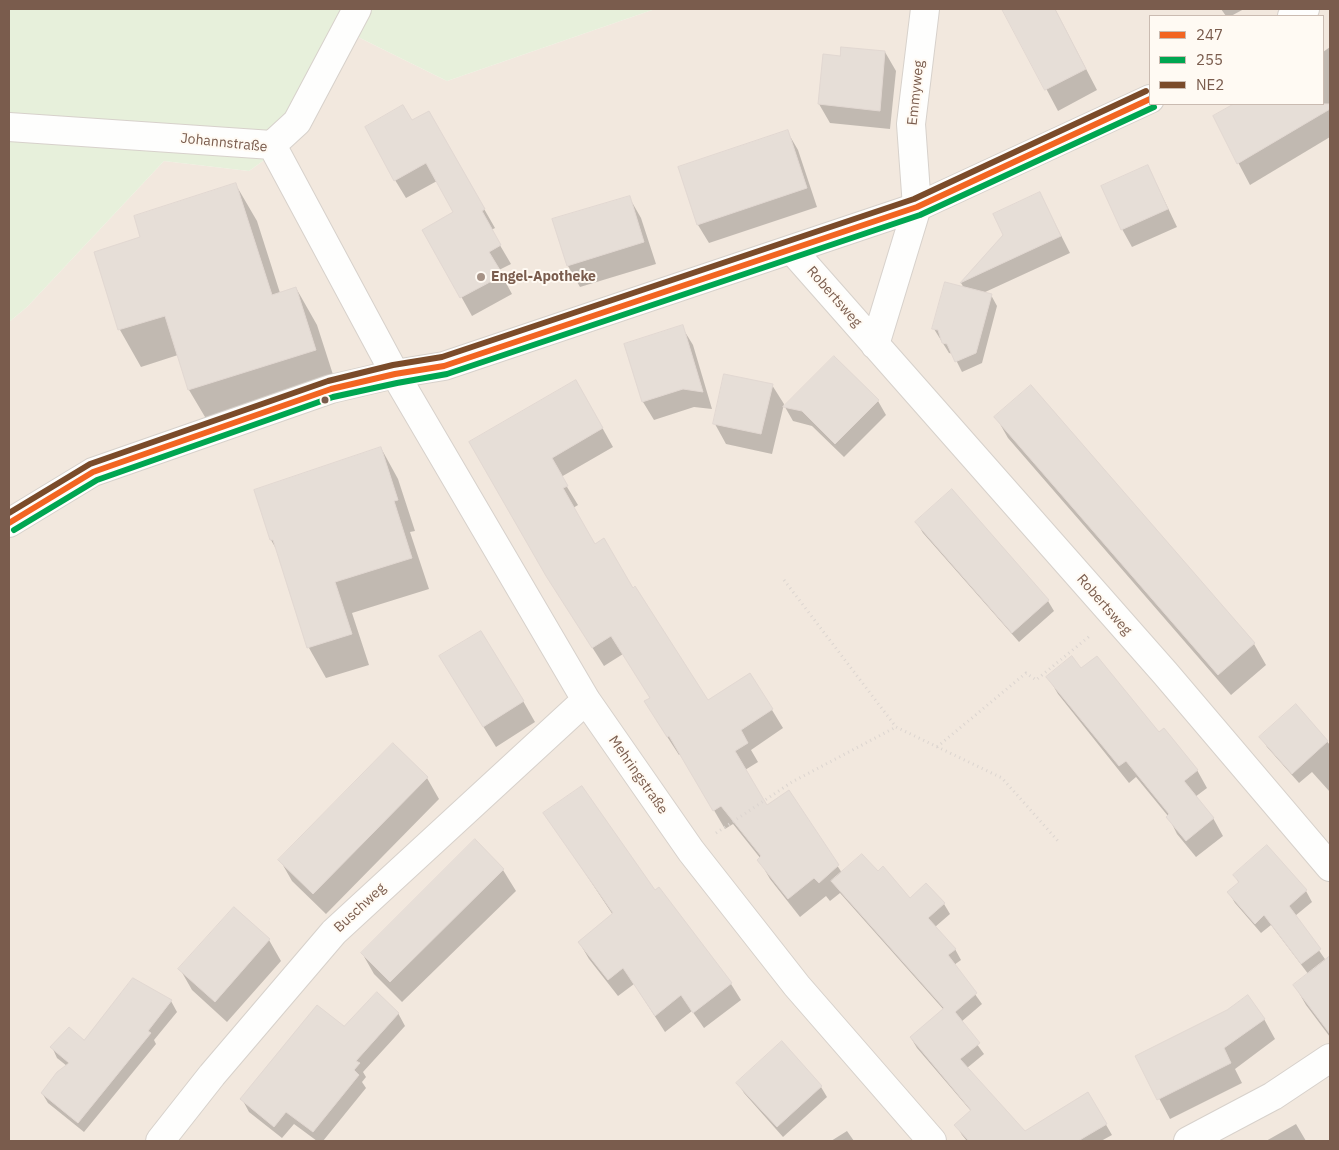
<!DOCTYPE html>
<meta charset="utf-8">
<style>
body{margin:0}
#map{position:relative;width:1339px;height:1150px;overflow:hidden;background:#f9f5f0;font-family:"IBM Plex Sans",sans-serif}
canvas{display:block}
.frame{position:absolute;inset:0;border:10px solid #7a5c4d;pointer-events:none}
.legend{position:absolute;left:1149px;top:15px;width:175px;height:90px;box-sizing:border-box;background:#fffaf3;border:1px solid #cabbb1;margin:0;padding:6px 9px;list-style:none;font-size:15px;color:#7a5c4d}
.legend li{display:flex;align-items:center;gap:10px;height:25px}
.legend b{width:25px;border:1px solid #cabbb1}
</style>
<div id="map">
<canvas width="1339" height="1150"></canvas>
<div class="frame"></div>
<ul class="legend">
<li><b style="height:6px;background:#f26522"></b>247</li>
<li><b style="height:6px;background:#00a651"></b>255</li>
<li><b style="height:6px;background:#7a4b2a"></b>NE2</li>
</ul>
</div>
<script>
const context = document.querySelector('canvas').getContext('2d');
context.lineJoin = 'round';
function paint(path, color) {
  context.fillStyle = color;
  context.fill(path, 'evenodd');
}
function strokePath(path, color, width, dash) {
  context.strokeStyle = color;
  context.lineWidth = width;
  context.lineCap = dash ? 'butt' : 'round';
  context.setLineDash(dash || []);
  context.stroke(path);
}
function label(font, color, halo, rows, align = 'center') {
  context.font = font + ' "IBM Plex Sans",sans-serif';
  context.lineWidth = 4;
  context.setLineDash([]);
  context.textBaseline = 'middle';
  context.strokeStyle = halo;
  context.fillStyle = color;
  for (const [text, x, y, turn = 0] of rows) {
    context.save();
    context.translate(x, y);
    context.rotate((+turn || 0) * Math.PI / 180);
    context.textAlign = isNaN(turn) ? turn : align;
    if (halo) context.strokeText(text, 0, 0);
    context.fillText(text, 0, 0);
    context.restore();
  }
}
paint(new Path2D(`
 M 655,9 L 1330,9 L 1330,1141 L 9,1141 L 9,322 L 27,307 L 164,161 L 249,171 L 309,128 L 352,34 L 447,81 ZM 1150,16 L 1323,16 L 1323,104 L 1150,104 Z`), '#f2e8de');
paint(new Path2D(`
 M 9,9 L 655,9 L 447,81 L 352,34 L 309,128 L 249,171 L 164,161 L 27,307 L 9,322 Z`), '#e7f0db');
paint(new Path2D(`
 M 1004,9 L 1055,9 L 1097,90 L 1058,111 Z
 M 1221,9 L 1244,9 L 1231,16 L 1226,16 Z
 M 1330,47 L 1330,137 L 1250,185 L 1214,117 L 1236,104 L 1323,104 L 1323,52 Z
 M 885,52 L 896,71 L 890,129 L 830,123 L 819,104 L 824,56 L 841,57 Z
 M 429,113 L 495,228 L 491,230 L 511,264 L 499,270 L 512,294 L 472,316 L 424,230 L 455,212 L 437,181 L 406,198 L 395,180 L 412,122 Z
 M 787,131 L 798,150 L 817,207 L 709,243 L 698,225 Z
 M 1148,166 L 1177,227 L 1132,247 L 1122,229 Z
 M 236,185 L 257,221 L 280,293 L 296,288 L 317,325 L 337,387 L 211,427 L 189,390 L 178,355 L 141,367 L 120,330 L 96,253 L 142,238 Z
 M 1040,194 L 1070,253 L 983,293 L 991,295 L 997,306 L 982,363 L 962,372 L 953,354 L 949,353 L 934,329 L 964,288 L 961,283 Z
 M 629,197 L 641,218 L 656,264 L 580,287 L 568,266 Z
 M 682,327 L 693,345 L 712,409 L 694,407 L 654,420 L 643,402 L 625,345 Z
 M 576,381 L 613,447 L 561,477 L 578,505 L 573,508 L 595,545 L 632,590 L 707,702 L 772,710 L 783,728 L 751,750 L 758,762 L 745,770 L 766,806 L 789,791 L 842,873 L 878,872 L 910,899 L 944,904 L 950,914 L 935,927 L 955,949 L 961,960 L 954,965 L 982,1004 L 961,1022 L 984,1054 L 967,1068 L 1024,1132 L 1029,1141 L 967,1141 L 962,1135 L 956,1125 L 971,1111 L 917,1048 L 911,1038 L 944,1010 L 840,893 L 830,901 L 826,896 L 800,917 L 770,879 L 759,860 L 761,859 L 733,824 L 725,829 L 681,754 L 679,755 L 657,721 L 651,699 L 623,654 L 604,666 L 559,595 L 471,442 Z
 M 772,385 L 784,404 L 772,454 L 726,444 L 715,424 Z
 M 1030,387 L 1254,644 L 1266,665 L 1231,695 L 1008,438 L 996,417 Z
 M 878,401 L 886,415 L 844,457 L 812,426 L 793,421 L 785,407 Z
 M 381,448 L 398,479 L 415,531 L 410,532 L 429,589 L 352,613 L 369,665 L 326,678 L 309,648 L 279,554 L 271,540 Z
 M 952,491 L 1048,601 L 1054,611 L 1019,642 L 923,533 L 917,523 Z
 M 1081,670 L 1197,770 L 1207,788 L 1195,797 L 1213,818 L 1223,836 L 1196,857 L 1177,834 L 1168,816 L 1136,777 L 1129,783 L 1058,694 L 1048,677 Z
 M 453,678 L 523,701 L 535,722 L 496,747 Z
 M 1296,706 L 1330,745 L 1330,792 L 1312,772 L 1299,783 L 1267,747 L 1261,737 Z
 M 427,778 L 439,799 L 326,914 L 292,881 L 280,860 Z
 M 545,813 L 731,984 L 741,1000 L 704,1028 L 692,1011 L 665,1032 L 634,984 L 618,996 L 589,959 L 579,942 L 613,915 Z
 M 503,870 L 516,891 L 402,1002 L 374,974 L 362,953 Z
 M 1235,875 L 1306,891 L 1312,902 L 1295,916 L 1327,962 L 1330,959 L 1330,1037 L 1306,1005 L 1295,986 L 1309,975 L 1271,925 L 1261,933 L 1235,903 L 1229,893 L 1239,884 Z
 M 234,909 L 269,940 L 281,961 L 227,1022 L 192,990 L 180,969 Z
 M 133,980 L 171,1001 L 177,1012 L 154,1040 L 156,1044 L 84,1132 L 48,1103 L 42,1093 L 67,1066 L 57,1058 L 52,1047 L 84,1041 Z
 M 398,1013 L 405,1026 L 363,1072 L 366,1077 L 362,1082 L 366,1088 L 323,1141 L 317,1141 L 294,1124 L 282,1138 L 249,1112 L 242,1099 L 345,1028 Z
 M 1264,1019 L 1275,1039 L 1235,1069 L 1242,1083 L 1170,1119 L 1137,1057 Z
 M 738,1083 L 821,1087 L 827,1097 L 783,1137 L 744,1093 Z
 M 1088,1094 L 1112,1135 L 1101,1141 L 1082,1141 L 1063,1109 Z
 M 1296,1124 L 1306,1141 L 1266,1141 Z
 M 847,1131 L 854,1141 L 831,1141 Z`), '#0003');
const building = new Path2D(`
 M 1002,9 L 1055,9 L 1086,69 L 1045,90 Z
 M 841,47 L 885,51 L 880,111 L 818,104 L 823,54 L 840,56 Z
 M 1234,104 L 1330,104 L 1330,109 L 1237,164 L 1213,116 Z
 M 403,105 L 412,120 L 429,111 L 485,209 L 482,211 L 501,245 L 489,252 L 503,275 L 460,298 L 422,230 L 453,212 L 426,163 L 394,181 L 365,127 Z
 M 788,130 L 807,188 L 697,225 L 678,167 Z
 M 1148,165 L 1168,209 L 1121,230 L 1101,186 Z
 M 236,183 L 272,295 L 296,287 L 316,350 L 188,390 L 165,316 L 118,330 L 94,252 L 140,237 L 134,216 Z
 M 1040,192 L 1061,236 L 960,283 L 1003,235 L 993,214 Z
 M 630,196 L 644,242 L 567,266 L 552,219 Z
 M 945,282 L 992,294 L 976,353 L 955,362 L 947,344 L 942,343 L 938,330 L 932,329 Z
 M 683,325 L 703,392 L 683,389 L 642,402 L 624,344 Z
 M 834,356 L 879,400 L 835,444 L 802,411 L 783,407 Z
 M 724,374 L 773,384 L 761,434 L 713,424 Z
 M 576,380 L 603,428 L 552,458 L 568,486 L 563,488 L 595,544 L 604,538 L 633,588 L 635,586 L 708,700 L 750,673 L 773,709 L 741,730 L 748,743 L 735,751 L 767,805 L 789,790 L 839,865 L 819,883 L 814,878 L 788,899 L 757,860 L 761,856 L 721,806 L 713,811 L 669,736 L 667,737 L 644,701 L 650,698 L 611,636 L 592,648 L 546,576 L 469,442 Z
 M 1031,385 L 1255,643 L 1218,675 L 994,417 Z
 M 381,447 L 398,500 L 394,501 L 412,558 L 335,582 L 352,634 L 307,648 L 273,540 L 270,540 L 254,490 Z
 M 952,489 L 1049,600 L 1012,633 L 915,522 Z
 M 481,631 L 524,701 L 483,727 L 439,656 Z
 M 1072,656 L 1081,668 L 1097,656 L 1159,732 L 1164,728 L 1198,770 L 1184,781 L 1214,818 L 1186,841 L 1166,817 L 1169,814 L 1126,761 L 1119,766 L 1046,677 Z
 M 1296,704 L 1328,741 L 1292,774 L 1259,737 Z
 M 393,743 L 428,777 L 313,894 L 278,860 Z
 M 582,786 L 655,890 L 659,887 L 732,983 L 693,1013 L 681,995 L 655,1016 L 623,968 L 608,980 L 578,942 L 613,913 L 543,813 Z
 M 475,839 L 504,869 L 390,982 L 361,953 Z
 M 1267,845 L 1307,890 L 1289,906 L 1321,949 L 1301,964 L 1264,915 L 1255,924 L 1227,892 L 1239,882 L 1233,875 Z
 M 862,854 L 878,871 L 883,866 L 910,898 L 926,883 L 945,903 L 928,918 L 956,949 L 948,955 L 977,993 L 955,1012 L 980,1043 L 960,1059 L 1025,1131 L 1088,1092 L 1107,1124 L 1078,1141 L 969,1141 L 954,1125 L 971,1110 L 910,1037 L 944,1008 L 831,881 Z
 M 234,907 L 270,939 L 215,1002 L 178,969 Z
 M 1330,956 L 1330,1034 L 1293,985 Z
 M 133,978 L 172,1000 L 148,1031 L 151,1033 L 78,1123 L 41,1093 L 57,1072 L 69,1063 L 50,1047 L 69,1027 L 84,1040 Z
 M 377,992 L 399,1013 L 356,1061 L 360,1063 L 354,1070 L 359,1075 L 313,1132 L 286,1112 L 274,1127 L 240,1099 L 317,1005 L 344,1026 Z
 M 1248,995 L 1265,1019 L 1224,1048 L 1231,1063 L 1157,1100 L 1135,1056 L 1227,1010 Z
 M 782,1041 L 822,1086 L 777,1127 L 736,1083 Z`);
paint(building, '#e6ded7');
strokePath(building, '#e2d8d2', 1);
const minor = new Path2D(`
 M 9,127 L 272,145
 M 272,145 L 395,374 L 586,700 L 691,851 L 797,986 L 932,1141
 M 272,145 L 297,122 L 357,9
 M 792,250 L 1165,673 L 1330,867
 M 875,345 L 917,207 L 911,124 L 925,9
 M 160,1141 L 212,1075 L 334,932 L 586,700
 M 1188,1141 L 1273,1096 L 1330,1058`);
const tertiary = new Path2D(`
 M 1292,16 L 1305,9
 M 9,523 L 93,472 L 331,389 L 395,374 L 444,366 L 917,207 L 1150,99`);
strokePath(minor, '#d7d1cb', 30);
strokePath(tertiary, '#d7d1cb', 30);
strokePath(new Path2D(`
 M 784,580 L 896,727 L 1002,778 L 1058,841
 M 937,747 L 1026,673 L 1036,680 L 1091,635
 M 716,833 L 792,782 L 896,727`), '#dcd5d0', 3, [1, 4]);
strokePath(minor, '#fefefd', 28);
strokePath(tertiary, '#fefefd', 28);
strokePath(new Path2D(`
 M 9,523 L 93,472 L 331,389 L 395,374 L 444,366 L 917,207 L 1150,99`), '#f26522', 6);
strokePath(new Path2D(`
 M 14,530 L 97,480 L 333,397 L 397,383 L 447,374 L 920,215 L 1154,107`), '#00a651', 6);
strokePath(new Path2D(`
 M 9,513 L 90,464 L 328,381 L 393,365 L 442,357 L 914,199 L 1146,91`), '#7a4b2a', 6);
for (const [x, y, r, color] of [
 [481,277,5,"#a69286"],
 [325,400,4.5,"#7a5c4d"]
]) {
  const dot = new Path2D();
  dot.arc(x, y, r, 0, 2 * Math.PI);
  context.fillStyle = color;
  context.fill(dot);
  strokePath(dot, '#fffaf3', 2);
}
label('14px', '#7a5c4d', '#fffaf3', [
 ["Emmyweg",916,93,-84],
 ["Johannstraße",224,143,6],
 ["Robertsweg",834,297,49],
 ["Robertsweg",1104,605,49],
 ["Mehringstraße",638,775,55],
 ["Buschweg",360,908,-43]
]);
label('bold 14px', '#7a5c4d', '#fffaf3', [
 ["Engel-Apotheke",491,277]
], 'left');
</script>
